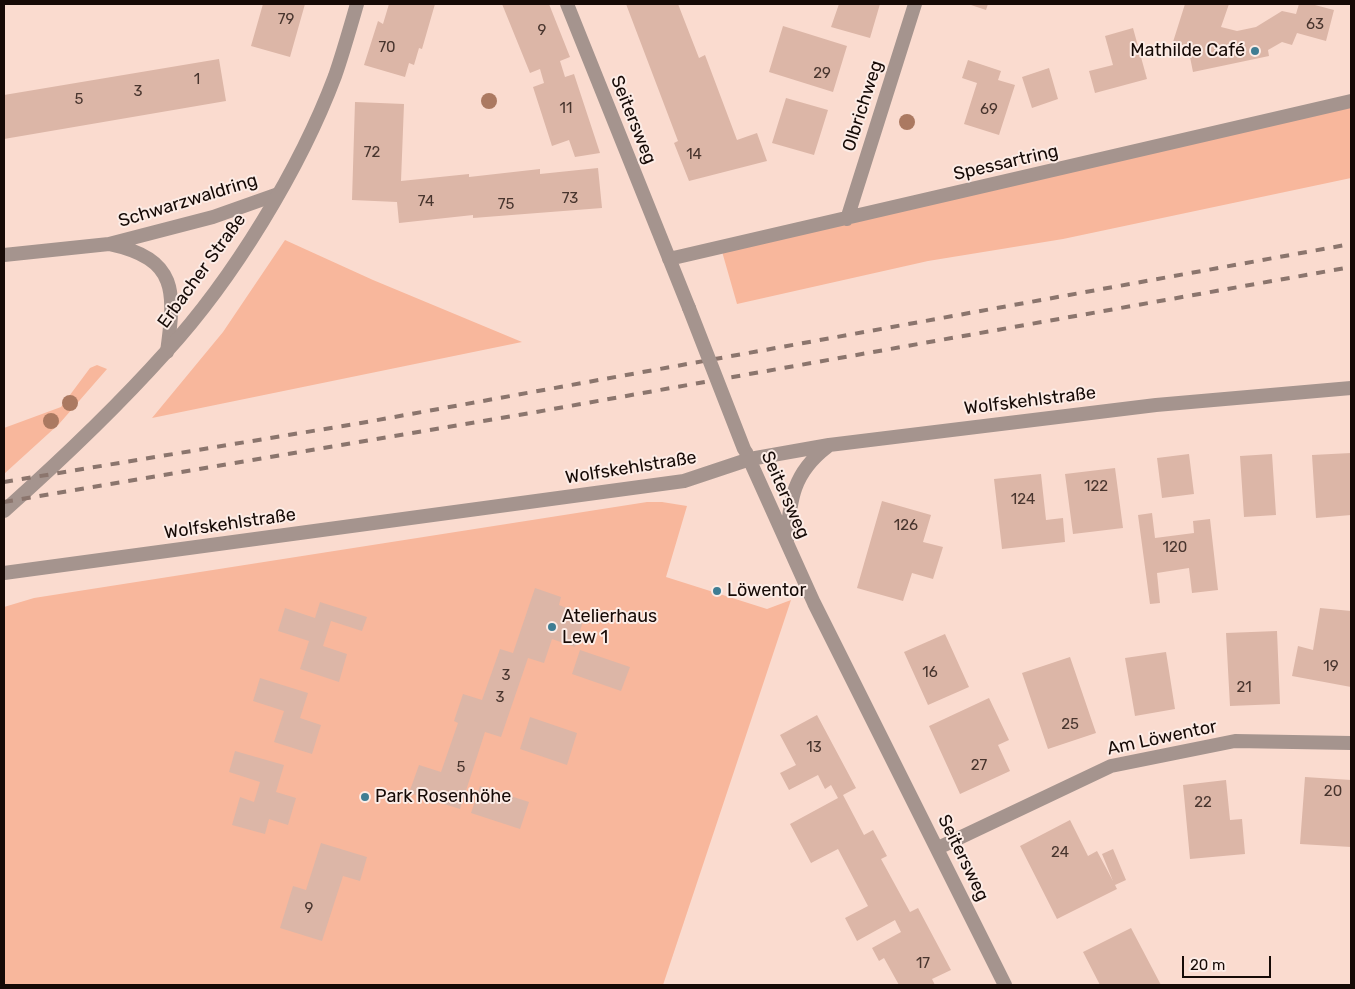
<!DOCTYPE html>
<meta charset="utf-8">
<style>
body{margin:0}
#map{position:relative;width:1355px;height:989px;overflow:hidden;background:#fadbcf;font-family:Rubik,sans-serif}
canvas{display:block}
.frame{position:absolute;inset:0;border:5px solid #160a06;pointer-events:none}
.scale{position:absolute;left:1182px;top:956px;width:89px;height:22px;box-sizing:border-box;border:2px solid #160a06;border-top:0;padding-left:6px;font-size:15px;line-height:18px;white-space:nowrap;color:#160a06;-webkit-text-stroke:4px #fcece6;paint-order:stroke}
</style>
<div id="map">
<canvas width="1355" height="989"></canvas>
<div class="frame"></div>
<div class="scale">20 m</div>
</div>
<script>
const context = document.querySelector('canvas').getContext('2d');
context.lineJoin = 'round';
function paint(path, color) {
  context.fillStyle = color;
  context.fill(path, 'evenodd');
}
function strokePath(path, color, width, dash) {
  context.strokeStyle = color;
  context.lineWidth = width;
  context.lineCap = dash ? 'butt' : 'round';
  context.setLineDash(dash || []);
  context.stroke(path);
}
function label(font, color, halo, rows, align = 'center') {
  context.font = font + ' Rubik,sans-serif';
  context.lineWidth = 4;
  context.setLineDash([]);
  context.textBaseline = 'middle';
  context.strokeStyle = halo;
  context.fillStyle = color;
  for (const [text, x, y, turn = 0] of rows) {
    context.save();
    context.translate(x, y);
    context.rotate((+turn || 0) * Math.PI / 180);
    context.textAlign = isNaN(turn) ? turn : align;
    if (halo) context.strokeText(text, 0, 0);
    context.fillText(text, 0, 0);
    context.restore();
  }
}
paint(new Path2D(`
 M 1351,101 L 1351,178 L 1063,239 L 928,261 L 737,304 L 721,248 Z
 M 285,240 L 373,280 L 522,342 L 152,418 L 223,332 Z
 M 97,365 L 107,369 L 59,424 L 4,474 L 4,428 L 61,407 L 90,368 Z
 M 647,502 L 662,502 L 687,506 L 666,577 L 767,609 L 791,600 L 663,985 L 4,985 L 4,607 L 34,598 Z`), '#f8b79c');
paint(new Path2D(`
 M 263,4 L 305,4 L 290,57 L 251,46 Z
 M 389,4 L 435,4 L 422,49 L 419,48 L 414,65 L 409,63 L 405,77 L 364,65 L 378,21 L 383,24 Z
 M 502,4 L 549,4 L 570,57 L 560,61 L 565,77 L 574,74 L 600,153 L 575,157 L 569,140 L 552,146 L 533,87 L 544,83 L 540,69 L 530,73 Z
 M 626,4 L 678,4 L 699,58 L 705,55 L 737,140 L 757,133 L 767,161 L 689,181 L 674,143 L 678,141 Z
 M 839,4 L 880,4 L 870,38 L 831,27 Z
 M 968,4 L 988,4 L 986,10 Z
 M 1185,4 L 1229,4 L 1221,27 L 1237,31 L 1256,27 L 1282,11 L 1296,14 L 1299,4 L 1311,4 L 1334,10 L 1326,41 L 1297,33 L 1292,45 L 1282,42 L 1268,50 L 1269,56 L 1193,72 L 1188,47 L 1173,42 Z
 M 783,26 L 847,46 L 833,92 L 769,72 Z
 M 1133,28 L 1147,79 L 1095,93 L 1089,71 L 1113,65 L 1105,36 Z
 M 219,59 L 226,101 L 4,139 L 4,95 Z
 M 968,60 L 1001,71 L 998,80 L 1015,85 L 999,135 L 964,124 L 977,83 L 962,78 Z
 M 1049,68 L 1058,99 L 1032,108 L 1022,77 Z
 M 786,98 L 828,110 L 814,155 L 772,143 Z
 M 355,102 L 404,104 L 401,181 L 469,174 L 469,177 L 540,169 L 540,174 L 598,168 L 602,208 L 473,218 L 473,215 L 399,223 L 397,202 L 352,200 Z
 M 1351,453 L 1351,515 L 1316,518 L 1312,455 Z
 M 1189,454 L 1194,494 L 1162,498 L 1157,458 Z
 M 1272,454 L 1276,515 L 1244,517 L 1240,456 Z
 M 1115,468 L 1123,528 L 1073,534 L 1065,474 Z
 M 1041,474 L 1046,520 L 1063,518 L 1065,542 L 1002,549 L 994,479 Z
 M 882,501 L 931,515 L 923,542 L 943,547 L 933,579 L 912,573 L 903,601 L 857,588 Z
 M 1152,513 L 1155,538 L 1194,533 L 1193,521 L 1210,519 L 1218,590 L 1192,593 L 1189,568 L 1157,573 L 1160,603 L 1150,604 L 1138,515 Z
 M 535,588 L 561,597 L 559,605 L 585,615 L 575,647 L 552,639 L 544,663 L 528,658 L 501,737 L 485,732 L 460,809 L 409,793 L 419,765 L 441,772 L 458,723 L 454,721 L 463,694 L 482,700 L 500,649 L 513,653 Z
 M 320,602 L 367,617 L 362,631 L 331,621 L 323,646 L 347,654 L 339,682 L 300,669 L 309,641 L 278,631 L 285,608 L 315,618 Z
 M 1320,608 L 1351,611 L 1351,687 L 1292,676 L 1298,646 L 1313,650 Z
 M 1277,631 L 1280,704 L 1230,706 L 1226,633 Z
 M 945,634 L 969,687 L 928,705 L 904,652 Z
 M 580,650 L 630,667 L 621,691 L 572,674 Z
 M 1166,652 L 1175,709 L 1135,716 L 1125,658 Z
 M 1070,657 L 1096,733 L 1048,749 L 1022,673 Z
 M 260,678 L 308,693 L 300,718 L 321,725 L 312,754 L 274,742 L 284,711 L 253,701 Z
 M 989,698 L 1009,740 L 998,745 L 1010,771 L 960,794 L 929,726 Z
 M 817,715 L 856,788 L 843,795 L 864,835 L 873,830 L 887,856 L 881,859 L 910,912 L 918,908 L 951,970 L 932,979 L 935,985 L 899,985 L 884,958 L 879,961 L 872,948 L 901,932 L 895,920 L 857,941 L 845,918 L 868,906 L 838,849 L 811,863 L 790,824 L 838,798 L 831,785 L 825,789 L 818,775 L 789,790 L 780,773 L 796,765 L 780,735 Z
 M 530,717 L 577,733 L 567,765 L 520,749 Z
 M 235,751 L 284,765 L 276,792 L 296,798 L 288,825 L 269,819 L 265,834 L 232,825 L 240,797 L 254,802 L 260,782 L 229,772 Z
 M 1305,777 L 1351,780 L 1351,847 L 1300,844 Z
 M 1226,780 L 1230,820 L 1242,819 L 1245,854 L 1190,859 L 1183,785 Z
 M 480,786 L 529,802 L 520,829 L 471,813 Z
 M 1070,820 L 1088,856 L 1097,851 L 1113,881 L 1102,854 L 1113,849 L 1126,880 L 1115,885 L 1117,889 L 1057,919 L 1020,846 Z
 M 321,843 L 367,857 L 360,881 L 343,876 L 322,941 L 280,928 L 293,886 L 306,890 Z
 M 1131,928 L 1161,985 L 1100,985 L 1083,952 Z`), '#dcb6a7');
strokePath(new Path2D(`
 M 567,4 L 689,308
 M 847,219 L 915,4
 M 109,244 C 179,259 175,292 167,352
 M 4,255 L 109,244 L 213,217 L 278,194
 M 669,259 L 1351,101
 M 746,452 L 814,603 L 1005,985
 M 787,540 C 790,499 793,473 827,447
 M 4,573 L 684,481 L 750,459 L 829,445 L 1156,405 L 1351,388
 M 938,848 L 1111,766 L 1235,741 L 1351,743`), '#a5948e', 14);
strokePath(new Path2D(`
 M 4,511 C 60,461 116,408 166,352 C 233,279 300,169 335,76 C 343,53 350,28 357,4`), '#a5948e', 14);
strokePath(new Path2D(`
 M 4,482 L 361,423 L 1351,244
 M 4,502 L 536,412 L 1351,267`), '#8b756d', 4, [9, 9]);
strokePath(new Path2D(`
 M 689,308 L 744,449`), '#a5948e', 14);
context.fillStyle = '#ab7961';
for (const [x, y] of [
 [489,101],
 [907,122],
 [70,403],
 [51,421]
]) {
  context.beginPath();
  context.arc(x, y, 8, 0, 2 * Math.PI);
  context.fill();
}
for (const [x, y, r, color] of [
 [1255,51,5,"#3f7d93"],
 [717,591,5,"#3f7d93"],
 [552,627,5,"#3f7d93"],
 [365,797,5,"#3f7d93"]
]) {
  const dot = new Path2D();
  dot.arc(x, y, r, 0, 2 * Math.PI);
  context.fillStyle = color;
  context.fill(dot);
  strokePath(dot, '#fcece6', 2);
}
label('15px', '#48352e', null, [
 ["79",286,20],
 ["63",1315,25],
 ["9",542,31],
 ["70",387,48],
 ["29",822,74],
 ["1",197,80],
 ["3",138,92],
 ["5",79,100],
 ["11",566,109],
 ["69",989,110],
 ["72",372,153],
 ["14",694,155],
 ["73",570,199],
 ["74",426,202],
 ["75",506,205],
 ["122",1096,487],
 ["124",1023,500],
 ["126",906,526],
 ["120",1175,548],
 ["19",1331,667],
 ["16",930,673],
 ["3",506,676],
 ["21",1244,688],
 ["3",500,698],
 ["25",1070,725],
 ["13",814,748],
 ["27",979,766],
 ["5",461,768],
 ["20",1333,792],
 ["22",1203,803],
 ["24",1060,853],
 ["9",309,909],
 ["17",923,964]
]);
label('18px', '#160a06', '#fcece6', [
 ["Mathilde Café",1245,51,"right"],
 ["Löwentor",727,591],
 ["Atelierhaus",562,617],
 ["Lew 1",562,638],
 ["Park Rosenhöhe",375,797]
], 'left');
label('18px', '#160a06', '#fcece6', [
 ["Olbrichweg",863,106,-72],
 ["Seitersweg",633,120,68],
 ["Spessartring",1006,163,-13],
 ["Schwarzwaldring",188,201,-17],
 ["Erbacher Straße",202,271,-54],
 ["Wolfskehlstraße",1030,401,-7],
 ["Wolfskehlstraße",631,468,-9],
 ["Seitersweg",785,495,66],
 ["Wolfskehlstraße",230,524,-8],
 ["Am Löwentor",1162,738,-12],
 ["Seitersweg",963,858,64]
]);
</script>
